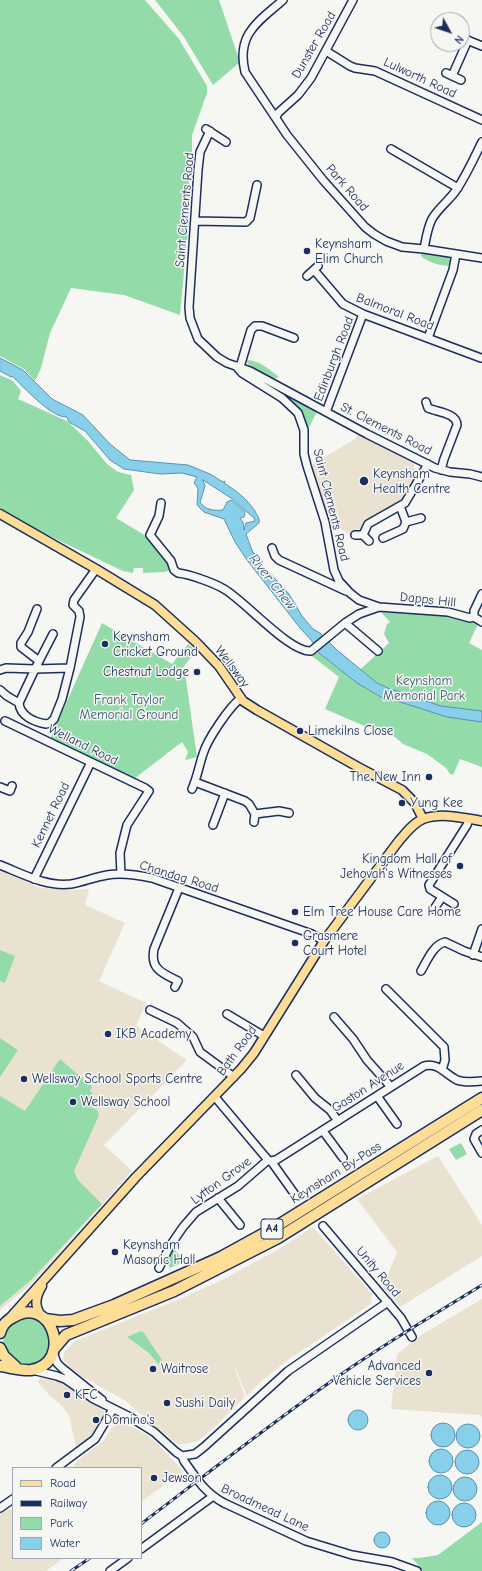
<!DOCTYPE html>
<style>
body{margin:0}
#map{position:relative;width:482px;height:1571px;overflow:hidden;background:#f6f6f2;font-family:"Comic Neue",sans-serif}
canvas{display:block}
.legend{position:absolute;left:12px;top:1467px;width:130px;height:92px;box-sizing:border-box;background:#f6f6f2;border:1px solid #9ea6b7;margin:0;padding:5px 7px;list-style:none;font-size:12px;color:#1b2f5e}
.legend li{display:flex;align-items:center;gap:8px;height:20px}
.legend b{width:20px;border:1px solid #9ea6b7}
.north{position:absolute;left:430px;top:12px;width:40px;height:40px;box-sizing:border-box;background:#f6f6f2;border:1px solid #9ea6b7;border-radius:50%;rotate:130deg;font-size:11px;font-weight:700;line-height:16px;text-align:center;color:#1b2f5e}
.north::after{content:'';display:block;margin:auto;width:14px;height:18px;background:#1b2f5e;clip-path:polygon(50% 0,100% 100%,50% 72%,0 100%)}
</style>
<div id="map">
<canvas width="482" height="1571"></canvas>
<ul class="legend">
<li><b style="height:5px;background:#fedd96"></b>Road</li>
<li><b style="height:5px;background:#1b2f5e"></b>Railway</li>
<li><b style="height:11px;background:#94dbaa"></b>Park</li>
<li><b style="height:11px;background:#88d0e9"></b>Water</li>
</ul>
<div class="north">N</div>
</div>
<script>
const context = document.querySelector('canvas').getContext('2d');
context.lineJoin = 'round';
function paint(path, color) {
  context.fillStyle = color;
  context.fill(path, 'evenodd');
}
function strokePath(path, color, width, dash) {
  context.strokeStyle = color;
  context.lineWidth = width;
  context.lineCap = dash ? 'butt' : 'round';
  context.setLineDash(dash || []);
  context.stroke(path);
}
function label(font, color, halo, rows, align = 'center') {
  context.font = font + ' "Comic Neue",sans-serif';
  context.lineWidth = 3;
  context.setLineDash([]);
  context.textBaseline = 'middle';
  context.strokeStyle = halo;
  context.fillStyle = color;
  for (const [text, x, y, turn = 0] of rows) {
    context.save();
    context.translate(x, y);
    context.rotate((+turn || 0) * Math.PI / 180);
    context.textAlign = isNaN(turn) ? turn : align;
    if (halo) context.strokeText(text, 0, 0);
    context.fillText(text, 0, 0);
    context.restore();
  }
}
paint(new Path2D(`
 M 359,433 L 415,462 L 413,467 L 419,472 L 405,497 L 365,523 L 364,527 L 350,535 L 328,520 L 323,505 L 315,488 L 314,475 L 311,465 L 355,439 Z
 M 0,871 L 41,888 L 68,890 L 89,889 L 85,905 L 125,923 L 99,981 L 146,1003 L 136,1026 L 187,1060 L 104,1145 L 132,1171 L 31,1284 L 0,1310 Z
 M 438,1156 L 482,1225 L 482,1256 L 400,1307 L 383,1288 L 397,1252 L 357,1199 Z
 M 313,1227 L 372,1294 L 371,1304 L 288,1360 L 265,1378 L 247,1396 L 235,1367 L 229,1359 L 234,1366 L 245,1397 L 216,1426 L 198,1441 L 185,1444 L 177,1444 L 124,1400 L 74,1372 L 63,1360 L 64,1352 L 75,1341 L 187,1296 L 222,1280 L 279,1249 Z
 M 482,1299 L 482,1417 L 480,1415 L 391,1409 L 397,1354 L 423,1334 Z
 M 40,1378 L 57,1380 L 103,1409 L 105,1415 L 97,1429 L 86,1441 L 76,1448 L 69,1415 L 59,1403 L 50,1396 L 38,1382 Z
 M 122,1422 L 145,1434 L 156,1442 L 183,1471 L 141,1502 L 141,1468 L 73,1468 L 76,1462 L 103,1441 L 112,1428 L 118,1423 Z
 M 0,1500 L 10,1510 L 13,1509 L 13,1558 L 64,1558 L 46,1571 L 0,1571 Z`), '#eae2d1');
paint(new Path2D(`
 M 0,0 L 145,0 L 179,39 L 207,86 L 207,93 L 192,135 L 192,154 L 189,178 L 189,218 L 180,315 L 124,295 L 71,288 L 50,333 L 41,368 L 35,381 L 24,369 L 0,356 Z
 M 155,0 L 219,0 L 240,62 L 213,85 L 184,37 Z
 M 421,251 C 431,253 453,252 452,266 C 441,266 429,263 421,256 Z
 M 247,360 C 259,360 270,370 279,377 L 272,379 C 264,374 248,370 247,360 Z
 M 247,372 L 318,410 L 309,427 L 307,434 L 303,417 Z
 M 0,375 L 13,381 L 21,391 L 18,399 L 67,421 L 88,441 L 107,464 L 118,472 L 131,475 L 134,490 L 116,518 L 146,536 L 171,565 L 171,570 L 164,572 L 143,573 L 143,568 L 134,568 L 133,573 L 123,571 L 39,531 L 0,508 Z
 M 381,612 L 447,615 L 478,624 L 469,643 L 482,650 L 482,767 L 460,759 L 453,775 L 450,774 L 446,768 L 427,754 L 403,744 L 395,737 L 369,728 L 325,709 L 339,677 L 312,656 L 318,652 L 351,678 L 389,643 L 384,634 L 387,624 L 390,622 Z
 M 102,623 L 172,664 L 188,644 L 196,651 L 181,670 L 185,673 L 197,757 L 185,760 L 188,752 L 182,742 L 135,778 L 50,739 Z
 M 0,950 L 15,956 L 5,983 L 0,981 Z
 M 0,1038 L 18,1050 L 0,1077 Z
 M 60,1059 L 92,1087 L 90,1091 L 93,1093 L 91,1097 L 95,1099 L 91,1107 L 97,1110 L 99,1115 L 74,1171 L 78,1180 L 102,1204 L 31,1280 L 0,1306 L 0,1096 L 25,1111 Z
 M 461,1143 L 467,1154 L 456,1160 L 449,1149 Z
 M 172,1247 L 183,1260 L 181,1263 L 170,1268 L 166,1260 Z
 M3 1341a24 24 0 1 1 48 0a24 24 0 1 1-48 0Z
 M 141,1331 L 144,1333 L 162,1360 L 158,1364 L 149,1353 L 127,1337 Z
 M 482,1522 L 482,1571 L 423,1571 L 412,1558 L 419,1558 L 438,1555 Z`), '#94dbaa');
const water = new Path2D(`
 M 0,358 L 23,370 L 52,399 L 83,415 L 110,444 L 130,460 L 188,465 L 210,474 L 223,482 L 225,481 L 224,483 C 238,492 246,498 255,511 C 257,516 260,517 259,523 L 246,534 L 253,553 L 254,553 L 263,569 L 265,568 L 289,594 L 302,616 L 313,629 L 320,633 L 337,650 L 377,683 L 388,688 L 441,706 L 482,711 L 482,722 L 447,717 L 391,699 L 386,700 L 357,683 L 319,653 L 312,641 L 300,628 L 247,560 L 235,542 L 224,519 L 204,512 L 197,505 L 198,488 L 194,483 L 197,477 L 182,473 L 160,474 L 124,469 L 110,460 L 85,431 L 69,422 L 67,417 C 51,418 23,386 12,376 L 11,377 L 0,371 ZM 203,480 L 231,498 L 254,518 L 255,521 L 246,523 L 244,530 L 243,522 L 240,518 L 244,517 L 245,512 L 231,500 L 227,502 L 223,510 C 214,511 205,510 200,502 L 205,486 Z
 M348 1420a10 10 0 1 1 20 0a10 10 0 1 1-20 0Z
 M431 1435a12 12 0 1 1 24 0a12 12 0 1 1-24 0Z
 M456 1436a12 12 0 1 1 24 0a12 12 0 1 1-24 0Z
 M429 1461a12 12 0 1 1 24 0a12 12 0 1 1-24 0Z
 M455 1462a12 12 0 1 1 24 0a12 12 0 1 1-24 0Z
 M428 1487a12 12 0 1 1 24 0a12 12 0 1 1-24 0Z
 M453 1489a12 12 0 1 1 24 0a12 12 0 1 1-24 0Z
 M426 1513a12 12 0 1 1 24 0a12 12 0 1 1-24 0Z
 M452 1515a12 12 0 1 1 24 0a12 12 0 1 1-24 0Z
 M374 1540a8 8 0 1 1 16 0a8 8 0 1 1-16 0Z`);
paint(water, '#88d0e9');
strokePath(water, '#5c90b1', 1);
const minor = new Path2D(`
 M 283,0 C 258,22 236,34 245,72 L 287,135 L 323,180 L 365,227 L 374,234 L 386,241 L 402,247 L 424,249 L 482,258
 M 462,38 L 482,46
 M 326,51 L 350,66 L 355,68 L 375,71 L 482,120
 M 446,73 L 461,80
 M 452,76 L 468,40
 M 276,118 L 278,113 L 298,95 L 311,78 L 353,0
 M 206,129 L 226,142
 M 210,131 L 200,152 L 198,170 L 189,307 L 190,318 L 198,339 L 217,357 L 227,363 L 250,371 L 367,434 L 435,468 L 450,472 L 470,474 L 482,477
 M 391,149 L 458,188
 M 195,221 L 246,222 L 250,218 L 257,185
 M 424,249 C 426,239 427,229 432,219 C 438,208 450,200 457,189 C 467,174 474,158 482,142
 M 314,270 L 343,304 L 363,314 L 481,358
 M 307,276 L 318,266
 M 428,338 L 453,270 L 456,254
 M 236,366 L 242,373 L 282,398 L 298,413 L 304,430 L 304,454 L 307,466 L 325,522 L 334,570 L 339,581 L 350,593 L 359,600 L 379,607 L 448,612 L 470,618 L 474,617
 M 240,367 L 251,330 L 255,326 L 262,326 L 294,338
 M 426,402 L 428,408 C 437,412 457,413 457,425 L 444,459 L 441,470
 M 326,412 L 363,314
 M 161,503 L 159,516 L 150,535 L 171,561 L 174,570 L 178,573 C 189,574 214,583 224,589 C 245,601 290,653 311,651 L 345,623 L 359,614 L 379,607
 M 400,506 L 406,522
 M 355,535 L 363,535 L 369,541
 M 363,535 L 368,524 L 405,503 L 428,464
 M 383,538 L 403,529 L 406,522 L 421,518
 M 272,548 L 275,556 L 279,560 L 346,591
 M 37,609 L 28,632 L 21,643 L 21,647 L 39,661
 M 474,617 L 474,611 L 482,594
 M 474,617 L 482,622
 M 345,623 L 378,651
 M 0,670 L 6,668 L 35,669 L 53,634
 M 0,690 L 7,696 L 19,703 C 20,716 34,722 46,724 L 50,723 L 54,719 L 62,699 L 70,668 L 80,617 L 79,611 L 73,605 L 74,600 L 96,569
 M 19,703 L 35,669 L 70,668
 M 5,721 L 145,788 L 149,791 L 127,825 L 120,853 L 121,874
 M 195,782 L 245,801 L 249,804 L 255,814 L 279,811 L 289,813
 M 0,787 L 10,791 L 12,786
 M 192,789 C 197,778 199,766 203,754 C 207,740 229,707 241,698
 M 254,822 L 255,814
 M 213,825 L 225,793
 M 0,865 C 23,874 46,887 71,884 C 83,882 95,877 107,875 C 122,872 138,875 152,878 L 312,934 L 324,941
 M 34,879 L 91,762
 M 454,904 L 430,889 L 429,885 L 467,825 L 469,819
 M 434,909 L 442,897
 M 473,955 L 482,929
 M 421,971 C 427,961 433,945 445,942 L 464,951 L 482,957
 M 175,987 L 178,981 C 162,973 150,969 154,949 L 179,888
 M 386,989 L 444,1047 L 445,1060 L 442,1070
 M 150,1010 L 177,1023 L 193,1037 L 200,1052 L 234,1077
 M 227,1014 L 264,1036
 M 334,1017 L 353,1039 L 367,1060 L 391,1087
 M 296,1075 L 315,1098 L 330,1110 L 338,1121
 M 377,1096 L 397,1124
 M 215,1097 L 268,1160 L 271,1161 L 296,1196
 M 482,1130 L 476,1134 L 474,1139 L 482,1153
 M 323,1131 L 343,1158
 M 271,1161 L 276,1160 L 424,1066 C 438,1062 445,1074 457,1080 C 465,1083 474,1082 482,1081
 M 218,1198 L 240,1225
 M 323,1226 L 401,1318 L 412,1337
 M 159,1268 L 170,1246 L 183,1227 L 196,1212 L 238,1186 L 268,1160
 M 53,1352 L 57,1363 L 62,1368 L 102,1400
 M 32,1370 L 57,1376 L 65,1379 L 92,1398 L 130,1417 L 154,1432 L 176,1452 L 182,1456 L 184,1461 C 197,1479 204,1492 224,1503 L 306,1541 L 352,1555 L 392,1562 L 417,1571
 M 182,1456 L 195,1454 L 204,1447 L 288,1371 L 388,1302
 M 56,1468 L 95,1439 L 113,1409
 M 0,1508 L 13,1499
 M 141,1549 L 212,1497
 M 110,1571 L 128,1558`);
const major = new Path2D(`
 M 0,514 L 96,569 L 155,605 L 196,642 L 219,666 L 243,701 L 257,710 L 358,767 L 402,790 L 415,803 L 423,819
 M 42,1286 C 35,1298 34,1306 42,1317
 M 9,1319 L 136,1177 L 241,1069 L 254,1053 L 324,941 L 398,842 C 405,834 413,823 423,819 C 441,812 464,818 482,821`);
const highway = new Path2D(`
 M 45,1319 L 60,1321 L 73,1320 L 114,1305 L 221,1257 L 272,1229 L 482,1098
 M 0,1333 C 2,1325 7,1320 14,1317 C 52,1294 74,1363 31,1370 C 21,1371 9,1367 0,1366
 M 0,1348 L 4,1356 L 16,1367
 M 54,1349 L 66,1335 L 174,1291 L 278,1238 L 482,1110`);
strokePath(minor, '#1b2f5e', 10);
strokePath(major, '#1b2f5e', 11);
strokePath(highway, '#1b2f5e', 13);
strokePath(minor, '#f6f6f2', 7);
strokePath(major, '#fedd96', 8);
strokePath(highway, '#fedd96', 10);
const rail = new Path2D(`
 M 141,1524 C 208,1473 274,1421 343,1373 C 388,1342 435,1314 482,1285
 M 71,1571 L 90,1558`);
strokePath(rail, '#1b2f5e', 3);
strokePath(rail, '#f6f6f2', 1.5, [4.5]);
for (const [x, y, r, color] of [
 [307,251,4,"#1b2f5e"],
 [364,481,5,"#1b2f5e"],
 [105,644,4,"#1b2f5e"],
 [197,672,4,"#1b2f5e"],
 [300,731,4,"#1b2f5e"],
 [429,777,4,"#1b2f5e"],
 [402,803,4,"#1b2f5e"],
 [460,866,4,"#1b2f5e"],
 [295,912,4,"#1b2f5e"],
 [295,943,4,"#1b2f5e"],
 [108,1034,4,"#1b2f5e"],
 [24,1079,4,"#1b2f5e"],
 [73,1102,4,"#1b2f5e"],
 [115,1252,4,"#1b2f5e"],
 [153,1369,4,"#1b2f5e"],
 [429,1373,4,"#1b2f5e"],
 [67,1395,4,"#1b2f5e"],
 [167,1403,4,"#1b2f5e"],
 [96,1420,4,"#1b2f5e"],
 [154,1478,4,"#1b2f5e"]
]) {
  const dot = new Path2D();
  dot.arc(x, y, r, 0, 2 * Math.PI);
  context.fillStyle = color;
  context.fill(dot);
  strokePath(dot, '#f6f6f2', 1.5);
}
for (const [x, y, w] of [
 [272,1229,22]
]) {
  const box = new Path2D();
  box.roundRect(x - w / 2, y - 10, w, 20, 3);
  context.fillStyle = '#f6f6f2';
  context.fill(box);
  strokePath(box, '#1b2f5e', 1);
}
label('bold 12px', '#1b2f5e', null, [
 ["A4",272,1229]
]);
label('13px', '#1b2f5e', '#f6f6f2', [
 ["Dunster Road",314,45,-60],
 ["Lulworth Road",420,78,25],
 ["Park Road",347,188,49],
 ["Saint Clements Road",185,210,-85],
 ["Balmoral Road",395,312,21],
 ["Edinburgh Road",334,359,-69],
 ["St. Clements Road",386,429,27],
 ["Saint Clements Road",331,505,76],
 ["Dapps Hill",428,600,6],
 ["Wellsway",232,667,53],
 ["Welland Road",83,745,26],
 ["Kennet Road",51,815,-64],
 ["Chandag Road",179,877,17],
 ["Bath Road",237,1051,-54],
 ["Gaston Avenue",368,1087,-33],
 ["Keynsham By-Pass",336,1173,-32],
 ["Lytton Grove",221,1181,-36],
 ["Unity Road",378,1272,50],
 ["Broadmead Lane",265,1508,25]
]);
label('13px', '#1b2f5e', '#f6f6f2', [
 ["Keynsham",315,244],
 ["Elim Church",315,259],
 ["Keynsham",373,474],
 ["Health Centre",373,489],
 ["Keynsham",113,637],
 ["Cricket Ground",113,652],
 ["Chestnut Lodge",189,672,"right"],
 ["Limekilns Close",308,731],
 ["The New Inn",421,777,"right"],
 ["Yung Kee",410,803],
 ["Kingdom Hall of",452,859,"right"],
 ["Jehovah's Witnesses",452,874,"right"],
 ["Elm Tree House Care Home",303,912],
 ["Grasmere",303,936],
 ["Court Hotel",303,951],
 ["IKB Academy",116,1034],
 ["Wellsway School Sports Centre",32,1079],
 ["Wellsway School",81,1102],
 ["Keynsham",123,1245],
 ["Masonic Hall",123,1260],
 ["Advanced",421,1366,"right"],
 ["Vehicle Services",421,1381,"right"],
 ["Waitrose",161,1369],
 ["KFC",75,1395],
 ["Sushi Daily",175,1403],
 ["Domino's",104,1420],
 ["Jewson",162,1478]
], 'left');
label('13px', '#395a71', '#f6f6f2', [
 ["Keynsham",424,681],
 ["Memorial Park",424,696],
 ["Frank Taylor",129,700],
 ["Memorial Ground",129,715]
]);
label('italic 14px', '#365781', '#f6f6f2', [
 ["River Chew",272,582,52]
]);
</script>
